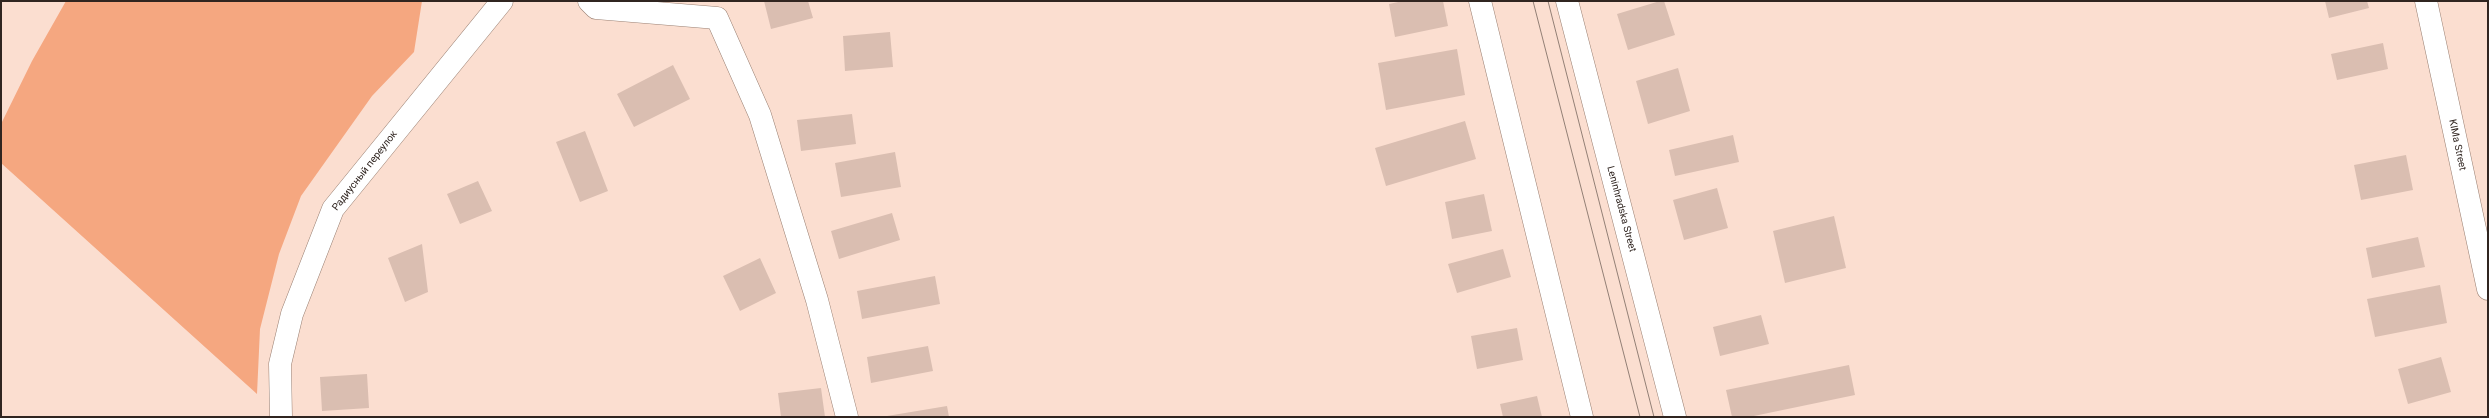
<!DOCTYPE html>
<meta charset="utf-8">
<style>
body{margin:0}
#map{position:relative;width:2489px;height:418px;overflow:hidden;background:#fbded0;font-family:Roboto,sans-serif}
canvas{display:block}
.frame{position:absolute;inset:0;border:2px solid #302520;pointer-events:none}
</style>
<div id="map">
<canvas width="2489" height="418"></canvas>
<div class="frame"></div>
</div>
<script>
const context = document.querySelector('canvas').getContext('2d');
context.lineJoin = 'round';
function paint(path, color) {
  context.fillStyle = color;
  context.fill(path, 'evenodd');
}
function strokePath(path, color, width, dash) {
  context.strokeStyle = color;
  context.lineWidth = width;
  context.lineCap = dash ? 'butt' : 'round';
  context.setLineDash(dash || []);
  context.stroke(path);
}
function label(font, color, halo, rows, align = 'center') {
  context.font = font + ' Roboto,sans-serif';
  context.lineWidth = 3;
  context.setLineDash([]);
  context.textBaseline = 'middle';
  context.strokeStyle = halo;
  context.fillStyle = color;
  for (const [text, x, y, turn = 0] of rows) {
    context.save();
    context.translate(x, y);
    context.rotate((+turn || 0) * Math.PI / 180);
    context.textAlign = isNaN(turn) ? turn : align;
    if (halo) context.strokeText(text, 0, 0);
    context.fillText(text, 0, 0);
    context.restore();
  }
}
paint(new Path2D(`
 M 66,1 L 422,1 L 414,52 L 372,96 L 301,196 L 279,254 L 260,329 L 257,394 L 1,163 L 1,124 L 32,61 Z`), '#f5a780');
paint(new Path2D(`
 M 764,1 L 808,1 L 813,18 L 771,29 Z
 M 1403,1 L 1443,1 L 1448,26 L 1395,37 L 1389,4 Z
 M 1660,1 L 1664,1 L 1675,35 L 1628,50 L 1617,14 Z
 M 2325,1 L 2367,1 L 2369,8 L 2329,18 Z
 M 890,32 L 893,67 L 845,71 L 843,36 Z
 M 2383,43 L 2388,69 L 2337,80 L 2331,54 Z
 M 1457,49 L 1465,95 L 1386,110 L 1378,63 Z
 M 673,65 L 690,99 L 634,127 L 617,94 Z
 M 1678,68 L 1690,111 L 1648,124 L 1636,81 Z
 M 852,114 L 856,144 L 801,151 L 797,120 Z
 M 1465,121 L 1476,159 L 1386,186 L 1375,148 Z
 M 585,131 L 608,191 L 580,202 L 556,142 Z
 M 1733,135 L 1739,162 L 1675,176 L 1669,150 Z
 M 895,152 L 901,187 L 841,197 L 835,163 Z
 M 2406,155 L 2413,190 L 2361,200 L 2354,165 Z
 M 478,181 L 492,211 L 460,224 L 447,194 Z
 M 1717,188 L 1728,228 L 1684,240 L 1673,200 Z
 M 1484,194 L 1492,231 L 1452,239 L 1445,202 Z
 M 892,213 L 900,240 L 839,259 L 831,231 Z
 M 1834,216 L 1846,268 L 1785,283 L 1773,231 Z
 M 2418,237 L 2425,267 L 2372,278 L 2366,248 Z
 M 422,244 L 428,292 L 405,302 L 388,258 Z
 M 1503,249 L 1511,277 L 1457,293 L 1448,264 Z
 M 760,258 L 776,293 L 740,311 L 723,276 Z
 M 935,276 L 940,304 L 862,319 L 857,291 Z
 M 2440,285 L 2447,323 L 2375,337 L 2367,299 Z
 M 1761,315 L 1769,344 L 1720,356 L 1713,327 Z
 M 1517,328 L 1523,360 L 1477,369 L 1471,336 Z
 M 928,346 L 933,371 L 871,383 L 867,357 Z
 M 2441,357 L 2451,392 L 2408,404 L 2398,369 Z
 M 1849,365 L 1855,395 L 1749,417 L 1732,417 L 1726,390 Z
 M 367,374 L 369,408 L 322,411 L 320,377 Z
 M 821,388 L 825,417 L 781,417 L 778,393 Z
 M 1537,396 L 1542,417 L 1503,417 L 1500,404 Z
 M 947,406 L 949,417 L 887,417 L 887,416 Z`), '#dabeb1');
const minor = new Path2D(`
 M 589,1 L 596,8 L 717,18 L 760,115 L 817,300 L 847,417
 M 1480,1 L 1582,417
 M 1567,1 L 1675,417
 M 2426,1 L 2488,289
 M 281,417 L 280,364 L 292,314 L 333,209 L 502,1`);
strokePath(minor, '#9a8073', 23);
strokePath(minor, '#fff', 22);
strokePath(new Path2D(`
 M 1533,1 L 1640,417
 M 1548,1 L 1654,417`), '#927f75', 1);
label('10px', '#302520', '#fff', [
 ["KIMa Street",2457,145,78],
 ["Радиусный переулок",365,171,-52],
 ["Leninhradska Street",1621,209,75]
]);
</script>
